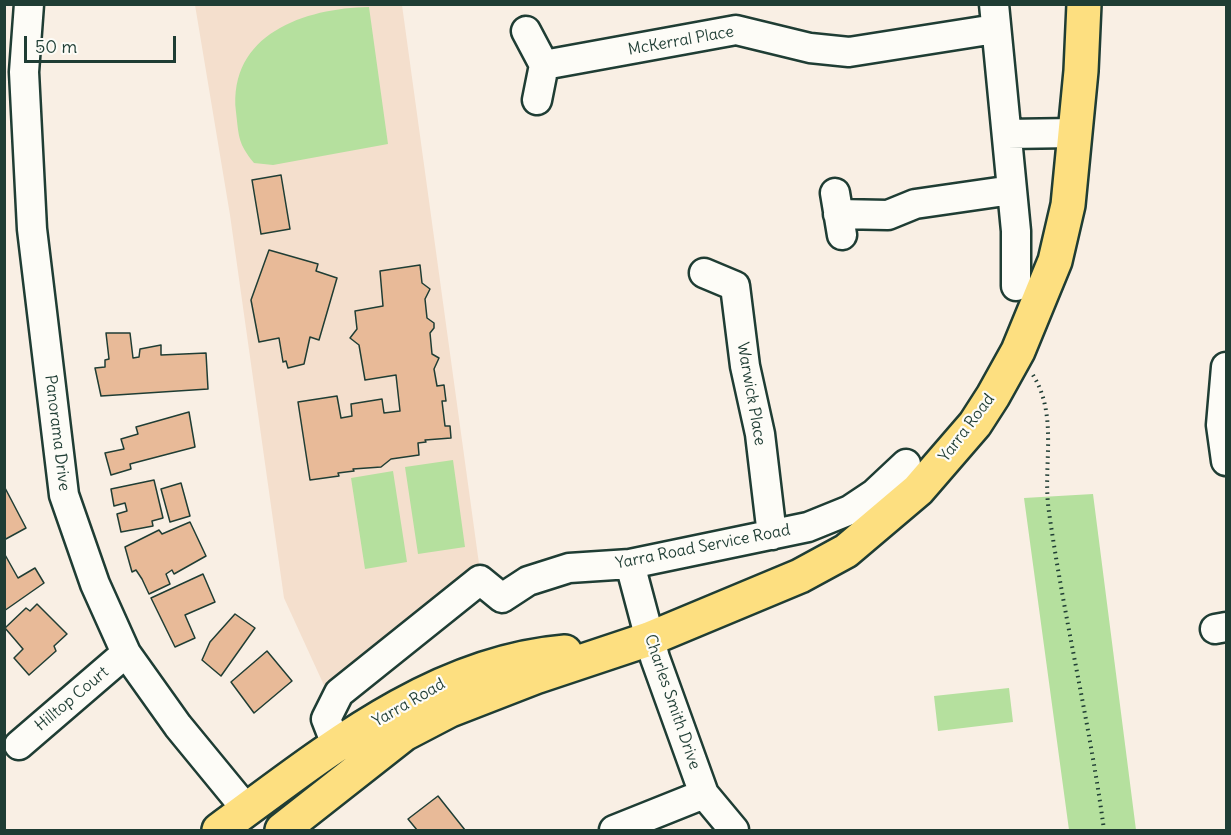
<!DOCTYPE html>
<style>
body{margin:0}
#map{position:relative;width:1231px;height:835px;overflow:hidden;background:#f9efe4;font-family:Delius,sans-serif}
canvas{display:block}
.frame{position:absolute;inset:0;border:6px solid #1f3d34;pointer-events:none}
.scale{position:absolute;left:24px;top:36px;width:152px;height:27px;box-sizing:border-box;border:3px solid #1f3d34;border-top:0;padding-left:8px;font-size:18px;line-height:21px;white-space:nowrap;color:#1f3d34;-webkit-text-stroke:4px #fdfcf7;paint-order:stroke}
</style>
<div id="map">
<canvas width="1231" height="835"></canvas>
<div class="frame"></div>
<div class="scale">50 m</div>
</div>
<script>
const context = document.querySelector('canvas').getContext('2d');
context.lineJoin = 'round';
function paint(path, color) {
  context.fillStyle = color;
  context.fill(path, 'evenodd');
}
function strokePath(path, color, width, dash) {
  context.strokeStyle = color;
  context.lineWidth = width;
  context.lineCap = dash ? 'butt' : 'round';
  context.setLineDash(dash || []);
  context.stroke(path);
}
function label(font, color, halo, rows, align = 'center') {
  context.font = font + ' Delius,sans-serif';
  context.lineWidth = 4.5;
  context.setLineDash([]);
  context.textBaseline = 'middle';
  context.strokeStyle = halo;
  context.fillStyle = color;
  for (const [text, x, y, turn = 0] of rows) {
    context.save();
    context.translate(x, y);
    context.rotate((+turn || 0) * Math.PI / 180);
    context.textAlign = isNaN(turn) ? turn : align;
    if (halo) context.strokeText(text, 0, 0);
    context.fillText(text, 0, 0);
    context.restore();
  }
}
paint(new Path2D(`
 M 195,5 L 402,5 L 480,571 L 328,694 L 284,598 L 230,215 Z`), '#f4dfcd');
paint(new Path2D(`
 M 369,7 L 388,144 L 273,165 L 254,163 C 238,143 239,138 236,112 C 228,34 305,8 369,7 Z
 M 453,460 L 465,547 L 418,554 L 405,467 Z
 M 393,471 L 407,562 L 365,569 L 351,478 Z
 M 1093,494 L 1136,830 L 1069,830 L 1024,498 Z
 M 1009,688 L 1013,722 L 938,731 L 934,696 Z`), '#b5e09e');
const building = new Path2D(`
 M 281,175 L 290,229 L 261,234 L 252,180 Z
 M 269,250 L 318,264 L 316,271 L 337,278 L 319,340 L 310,337 L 304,364 L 288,368 L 286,361 L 283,362 L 279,338 L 259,342 L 251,300 Z
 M 420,265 L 422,283 L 430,289 L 425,299 L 427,318 L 434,323 L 434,328 L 430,333 L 432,354 L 439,358 L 434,369 L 437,386 L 444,385 L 446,401 L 442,401 L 445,426 L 450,426 L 451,438 L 425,440 L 426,442 L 418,443 L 419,455 L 391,459 L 381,467 L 353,469 L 354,471 L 338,473 L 339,476 L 310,480 L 298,402 L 337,396 L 341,418 L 352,416 L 351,404 L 382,399 L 384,413 L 400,411 L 396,375 L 365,380 L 359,345 L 350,338 L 357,329 L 355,311 L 383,306 L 380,271 Z
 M 106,333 L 130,333 L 133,358 L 139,357 L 140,349 L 161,345 L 161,355 L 206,353 L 208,389 L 101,396 L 95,368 L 105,367 L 105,360 L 109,359 Z
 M 189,412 L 195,447 L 130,464 L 131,469 L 111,475 L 105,453 L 124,449 L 121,439 L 138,434 L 136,427 Z
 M 154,480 L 163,518 L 152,521 L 153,526 L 121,532 L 117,514 L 127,511 L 125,503 L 114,506 L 111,489 Z
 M 181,483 L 190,516 L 170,522 L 161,489 Z
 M 4,486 L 26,528 L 4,540 Z
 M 190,522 L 206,556 L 174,574 L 172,570 L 166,574 L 170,584 L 149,594 L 142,579 L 136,570 L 132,572 L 125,547 L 159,530 L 162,534 Z
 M 4,553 L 18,578 L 35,568 L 44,583 L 4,611 Z
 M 203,574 L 215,602 L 185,615 L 195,638 L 175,647 L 151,598 Z
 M 37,604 L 67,634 L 54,646 L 56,651 L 29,675 L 14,658 L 23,649 L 5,628 L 26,608 L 30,611 Z
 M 235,614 L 255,628 L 221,676 L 202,660 L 210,642 Z
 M 267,651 L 292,681 L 254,713 L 231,682 Z
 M 438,796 L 465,830 L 417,830 L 408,819 Z`);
paint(building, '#e8ba98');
strokePath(building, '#1f3d34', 1.5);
const minor = new Path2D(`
 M 29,4 L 24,72 L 32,229 L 64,495 L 95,584 L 126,653 L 178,726 L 247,810
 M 994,4 L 1016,231 L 1016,286
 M 526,31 L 544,65 L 537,100
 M 544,65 L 736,30 L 810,48 L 849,52 L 995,29
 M 1007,134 L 1074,133
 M 835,193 L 842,235
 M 838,214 L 888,215 L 915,204 L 1012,190
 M 704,273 L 735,286 L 745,366 L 760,434 L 772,535
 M 1226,367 L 1221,425 L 1226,461
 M 630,564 L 655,658 L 704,794 L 734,830
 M 1215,629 L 1226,627
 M 19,745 L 126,653
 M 337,747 L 326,719 L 339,693 L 480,580 L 502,598 L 528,581 L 569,568 L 630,564 L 808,527 L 850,510 L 874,494 L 906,464
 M 614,830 L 704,794`);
const major = new Path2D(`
 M 219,830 C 323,754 432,663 565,652
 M 282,830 L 404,734 L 450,710 L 535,677 L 649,639 L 800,576 L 846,551 L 918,490 L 975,424 L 993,396 L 1018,351 L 1055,261 L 1068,205 L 1081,71 L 1084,4`);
strokePath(minor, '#1f3d34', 33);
strokePath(major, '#1f3d34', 38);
strokePath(new Path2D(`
 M 1033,375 C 1059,417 1042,466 1049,512 C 1064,619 1090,724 1104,830`), '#1f3d34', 4, [1.5, 4.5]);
strokePath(minor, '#fdfcf7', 28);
strokePath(major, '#fddf80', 33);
label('16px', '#1f3d34', '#fdfcf7', [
 ["McKerral Place",681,41,-10],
 ["Warwick Place",751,394,80],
 ["Yarra Road",967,428,-53],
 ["Panorama Drive",57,433,83],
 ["Yarra Road Service Road",703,547,-11],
 ["Hilltop Court",72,699,-40],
 ["Charles Smith Drive",672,702,71],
 ["Yarra Road",409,703,-30]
]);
</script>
